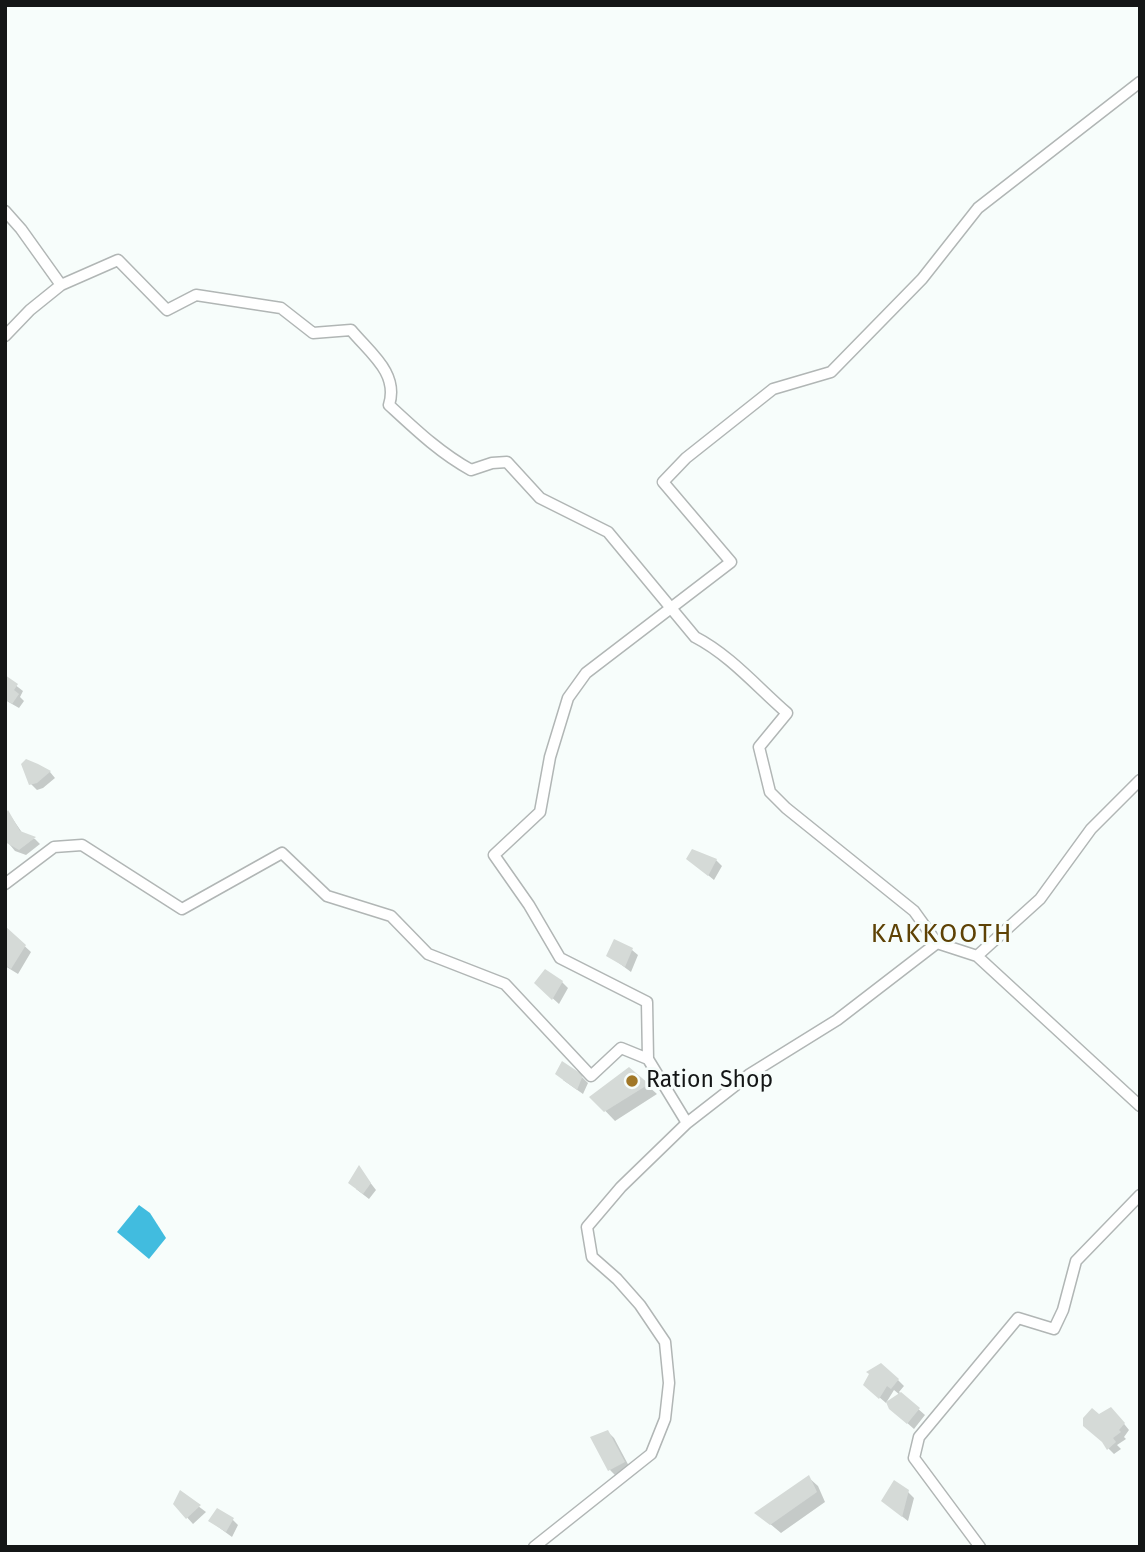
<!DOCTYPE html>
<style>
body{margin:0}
#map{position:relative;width:1145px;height:1552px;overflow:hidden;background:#f7fdfb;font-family:"Fira Sans",sans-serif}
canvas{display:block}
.frame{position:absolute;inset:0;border:7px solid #141616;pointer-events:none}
</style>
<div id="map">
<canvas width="1145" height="1552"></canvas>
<div class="frame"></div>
</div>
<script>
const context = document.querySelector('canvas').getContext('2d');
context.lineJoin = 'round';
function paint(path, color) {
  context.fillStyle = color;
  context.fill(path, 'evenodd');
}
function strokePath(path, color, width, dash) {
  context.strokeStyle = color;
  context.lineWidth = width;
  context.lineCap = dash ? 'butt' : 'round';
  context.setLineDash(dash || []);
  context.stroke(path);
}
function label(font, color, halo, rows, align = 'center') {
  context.font = font + ' "Fira Sans",sans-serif';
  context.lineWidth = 6;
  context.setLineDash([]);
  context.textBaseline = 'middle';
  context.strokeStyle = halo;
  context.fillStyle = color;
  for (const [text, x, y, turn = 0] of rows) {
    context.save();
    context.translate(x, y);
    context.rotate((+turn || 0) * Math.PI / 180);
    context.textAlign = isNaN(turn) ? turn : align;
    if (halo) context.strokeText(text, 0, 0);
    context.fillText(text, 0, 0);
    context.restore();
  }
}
paint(new Path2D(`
 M 139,1205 L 150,1213 L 166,1238 L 149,1259 L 117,1232 Z`), '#41bcdf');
paint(new Path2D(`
 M 5,677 L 23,691 L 20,697 L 24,701 L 19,708 L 5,700 Z
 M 26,761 L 50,772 L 55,778 L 43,788 L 37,790 L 31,784 Z
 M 8,812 L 23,834 L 35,839 L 40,844 L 26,855 L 15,851 L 5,839 Z
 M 688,859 L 716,860 L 722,866 L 714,880 Z
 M 5,928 L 31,952 L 18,974 L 5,966 Z
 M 614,942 L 632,950 L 638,955 L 631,972 L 608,955 Z
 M 562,982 L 568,988 L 559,1004 L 536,983 Z
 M 629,1069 L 657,1094 L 615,1121 L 592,1097 Z
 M 582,1077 L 588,1083 L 583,1094 L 563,1080 Z
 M 359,1168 L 376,1190 L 369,1199 L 356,1189 Z
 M 898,1380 L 904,1386 L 899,1392 L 925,1415 L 914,1429 L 897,1414 L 900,1395 L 894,1390 L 886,1403 L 871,1390 Z
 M 1117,1415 L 1129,1430 L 1124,1437 L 1126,1439 L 1117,1445 L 1121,1449 L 1114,1454 L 1108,1448 L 1098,1416 Z
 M 608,1432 L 614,1438 L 630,1468 L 616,1476 L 610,1470 Z
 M 808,1477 L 818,1486 L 825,1502 L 781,1533 L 757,1513 Z
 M 908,1492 L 914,1498 L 908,1521 L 890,1507 Z
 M 181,1493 L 206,1512 L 193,1524 L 175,1504 Z
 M 232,1519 L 238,1525 L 232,1537 L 210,1521 Z`), '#0003');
paint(new Path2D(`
 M 5,675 L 18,684 L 14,690 L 19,694 L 12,704 L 5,699 Z
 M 26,759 L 38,764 L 51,771 L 37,783 L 29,785 L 21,764 Z
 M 8,810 L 20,831 L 36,837 L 19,850 L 5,842 L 5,814 Z
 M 692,849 L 717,859 L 708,876 L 686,859 Z
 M 5,926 L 26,945 L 11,969 L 5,965 Z
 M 614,939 L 633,948 L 625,967 L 606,956 Z
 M 545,969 L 563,981 L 552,1000 L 534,983 Z
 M 562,1061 L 583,1075 L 577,1090 L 555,1074 Z
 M 629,1067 L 649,1084 L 604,1112 L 589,1097 Z
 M 359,1165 L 371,1183 L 363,1194 L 348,1183 Z
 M 881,1363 L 899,1379 L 891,1389 L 887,1386 L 879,1399 L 863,1385 L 869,1374 L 866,1372 Z
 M 901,1392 L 920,1408 L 907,1424 L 889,1409 L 886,1402 Z
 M 1111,1407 L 1125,1423 L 1119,1430 L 1121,1432 L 1113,1438 L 1116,1442 L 1107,1450 L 1102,1442 L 1083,1426 L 1083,1418 L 1092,1408 L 1099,1414 Z
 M 608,1430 L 625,1462 L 608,1471 L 590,1437 Z
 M 809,1475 L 817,1492 L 770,1525 L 754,1513 Z
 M 894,1480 L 909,1490 L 902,1517 L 881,1501 Z
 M 180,1490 L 201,1505 L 186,1519 L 173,1504 Z
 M 217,1508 L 234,1518 L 226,1532 L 208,1521 Z`), '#d5dad7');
const minor = new Path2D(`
 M 5,211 L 21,229 L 61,285 L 30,310 L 5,336
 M 61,285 L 118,260 L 167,310 L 196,295 L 281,308 L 313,333 L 351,330 C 370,353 399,373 389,405 C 415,429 440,453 471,470 L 492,463 L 507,462 L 540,498 L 608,532 L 695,637 C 730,655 758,688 787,713 L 759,747 L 770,792 L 786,808 L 914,911 L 937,943
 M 5,884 L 54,847 L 82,845 L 182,909 L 282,853 L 327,896 L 391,916 L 428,954 L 505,984 L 591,1076 L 621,1048 L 648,1059 L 687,1123 L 750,1074 L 837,1020 L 937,943 L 977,956 L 1040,899 L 1091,829 L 1140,780
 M 977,956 L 1140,1106
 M 648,1059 L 647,1002 L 560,958 L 529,905 L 494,855 L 540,812 L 550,757 L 568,698 L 586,673 L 731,562 L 663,482 L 686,458 L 773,389 L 831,372 L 922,279 L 978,208 L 1140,82
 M 534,1547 L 651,1454 L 665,1419 L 669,1383 L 665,1342 L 640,1305 L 617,1279 L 592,1257 L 587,1227 L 621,1187 L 687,1123
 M 980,1547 L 914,1458 L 919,1437 L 1018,1318 L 1054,1329 L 1063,1310 L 1076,1261 L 1140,1195`);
strokePath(minor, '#b1b6b5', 13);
strokePath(minor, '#fff', 10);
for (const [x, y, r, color] of [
 [632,1081,7,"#a17727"]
]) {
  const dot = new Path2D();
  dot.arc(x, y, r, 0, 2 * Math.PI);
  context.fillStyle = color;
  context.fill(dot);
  strokePath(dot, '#f7fdfb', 2.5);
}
label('23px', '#141616', '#f7fdfb', [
 ["Ration Shop",646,1081]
], 'left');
context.letterSpacing = '2px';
label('26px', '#5e4205', '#f7fdfb', [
 ["KAKKOOTH",942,935]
]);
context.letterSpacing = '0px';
</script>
